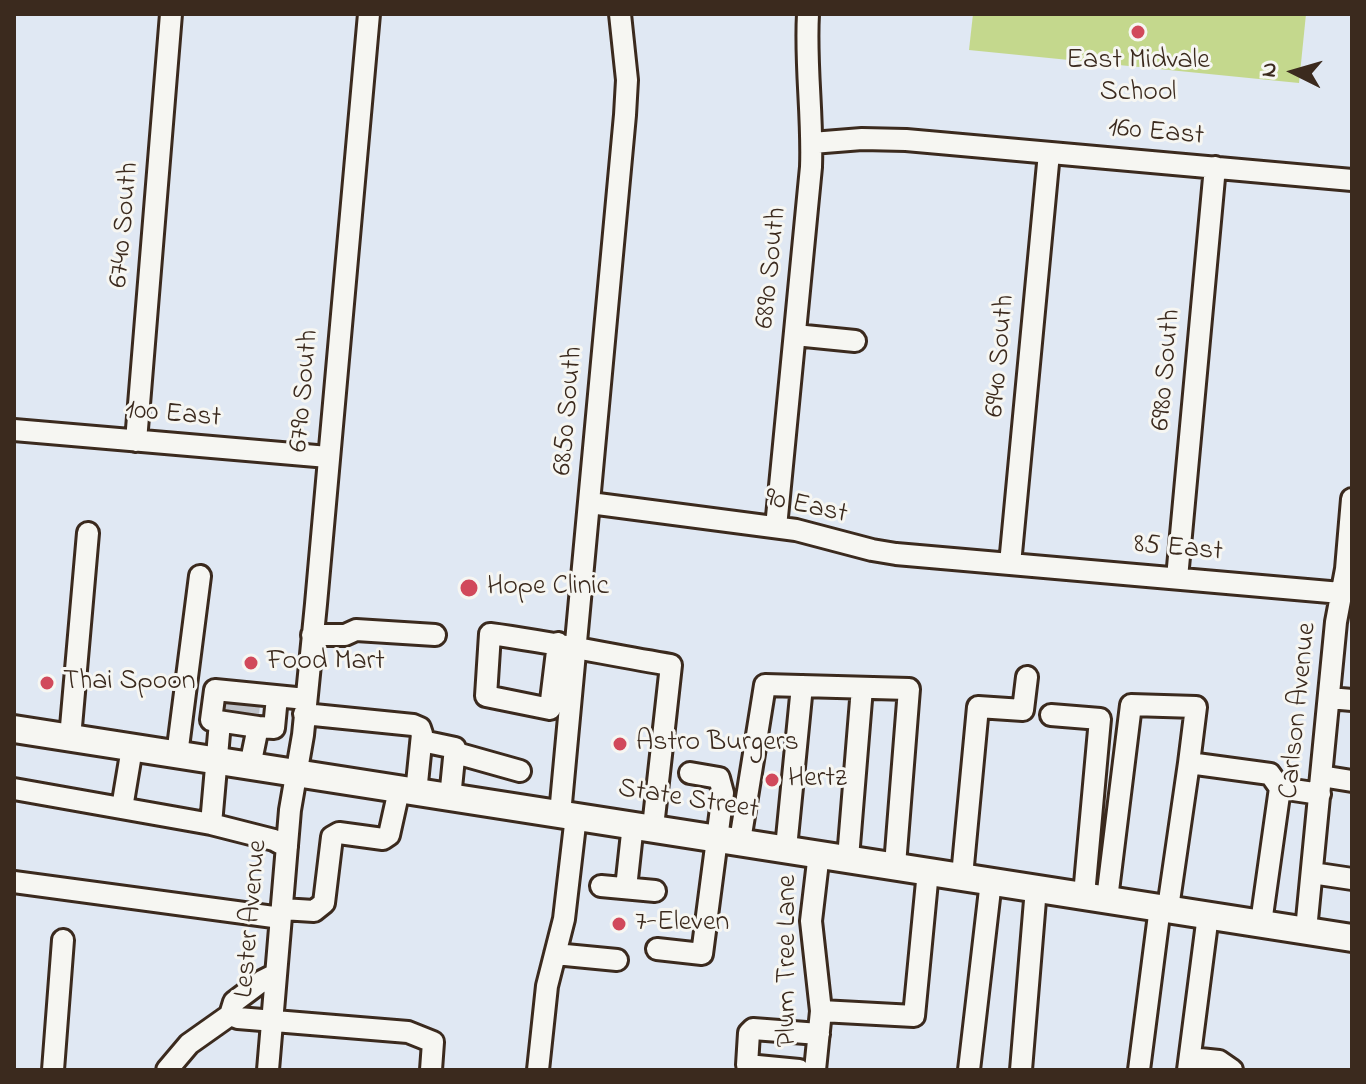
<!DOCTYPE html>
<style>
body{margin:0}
#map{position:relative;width:1366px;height:1084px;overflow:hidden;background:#e0e8f3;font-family:"Indie Flower",sans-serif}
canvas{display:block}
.frame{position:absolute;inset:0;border:16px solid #3b2a1e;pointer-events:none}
.north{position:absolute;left:1254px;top:32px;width:80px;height:80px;-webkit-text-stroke:6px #f6f6f2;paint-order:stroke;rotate:275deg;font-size:22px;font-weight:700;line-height:32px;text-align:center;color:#3b2a1e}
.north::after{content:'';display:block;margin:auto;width:28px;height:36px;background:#3b2a1e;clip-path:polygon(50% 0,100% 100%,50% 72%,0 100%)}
</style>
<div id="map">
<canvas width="1366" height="1084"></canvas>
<div class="frame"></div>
<div class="north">N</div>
</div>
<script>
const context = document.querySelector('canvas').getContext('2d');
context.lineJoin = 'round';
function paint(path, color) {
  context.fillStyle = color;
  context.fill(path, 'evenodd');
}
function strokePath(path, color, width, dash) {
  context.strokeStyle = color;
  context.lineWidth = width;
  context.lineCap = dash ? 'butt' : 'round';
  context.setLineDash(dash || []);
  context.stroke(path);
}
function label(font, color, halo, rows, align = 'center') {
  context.font = font + ' "Indie Flower",sans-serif';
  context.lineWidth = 6;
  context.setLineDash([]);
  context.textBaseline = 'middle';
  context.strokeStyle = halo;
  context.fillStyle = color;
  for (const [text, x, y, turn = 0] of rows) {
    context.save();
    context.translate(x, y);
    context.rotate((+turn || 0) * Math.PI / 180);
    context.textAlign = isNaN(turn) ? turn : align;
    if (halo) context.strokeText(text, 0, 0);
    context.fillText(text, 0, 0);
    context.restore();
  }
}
paint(new Path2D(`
 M 973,14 L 1306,14 L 1299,83 L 969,50 Z`), '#c4d88d');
strokePath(new Path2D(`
 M 229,719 L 231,702
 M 248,722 L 250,705`), '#bfc2c8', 20, [20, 10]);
const minor = new Path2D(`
 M 812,143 L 862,139 L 906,140 L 1352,180
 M 795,335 L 855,341
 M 14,430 L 328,457
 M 136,441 L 171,14
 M 590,503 L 796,530 L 872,550 L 896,554 L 1341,593
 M 776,527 L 811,167 C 813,116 805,65 808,14
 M 1010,564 L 1049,153
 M 1177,578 L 1215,167
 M 312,635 L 345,635 L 356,630 L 435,635
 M 558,643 L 550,709 L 486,696 L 490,634 C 551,642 610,655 671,665 L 653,827
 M 1329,698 L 1352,700
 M 304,714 L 413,725 L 420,728 L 422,734 L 416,793
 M 1051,715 L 1100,719 L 1084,895
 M 258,727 L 274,728 L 277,697
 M 70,738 L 88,533
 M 422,741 L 455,748 L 450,798
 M 456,753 L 520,771
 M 177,755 L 200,576
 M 250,766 L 258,727 L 211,720 L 215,690 L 306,699
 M 1321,776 L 1352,781
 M 14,789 L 211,824 L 274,840 L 287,847
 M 122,808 L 132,748
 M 560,814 L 625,115 L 627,80 L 620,14
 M 211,824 L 220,722
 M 740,841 L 765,685 L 909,689 L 895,865
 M 786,848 L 802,686
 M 848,858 L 862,688
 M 1312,873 L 1352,879
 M 962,876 L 978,707 L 1023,710 L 1027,677
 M 14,882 L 281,918
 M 601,886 L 655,891
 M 626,888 L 633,824
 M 1107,899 L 1131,705 L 1196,707 L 1189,763 L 1270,774 L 1280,788
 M 1168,908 L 1189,763
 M 282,909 L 314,911 L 324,903 L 332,837 L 339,833 L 383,839 L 389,835 L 399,790
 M 1261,923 L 1280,788 L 1320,794
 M 1306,930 L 1336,622 L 1346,569 L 1352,499
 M 657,949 L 702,954 L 723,793 L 719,778 L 690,773
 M 555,954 L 617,960
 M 821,1011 L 914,1016 L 928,871
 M 230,1015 L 238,1018 L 408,1032 L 433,1042 L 431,1070
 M 1190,1058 L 1219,1061 L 1232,1070
 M 53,1070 L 63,940
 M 167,1070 L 189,1044 L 230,1015 L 234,1002 L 262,981 L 276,974
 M 268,1070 L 290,810 L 303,735 L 316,604 L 369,14
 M 538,1070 L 547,986 L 564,919 L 576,816
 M 799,1070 L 747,1065 L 749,1033 L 753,1029 L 819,1034
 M 815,1070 L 821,1011 L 811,921 L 819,853
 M 969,1070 L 991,881
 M 1021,1070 L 1036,888
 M 1139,1070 L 1160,907
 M 1188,1070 L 1208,915`);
const major = new Path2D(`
 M 14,729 L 1352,938`);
strokePath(minor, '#3b2a1e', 26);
strokePath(major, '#3b2a1e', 32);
strokePath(minor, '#f6f6f2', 20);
strokePath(major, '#f6f6f2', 26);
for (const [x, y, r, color] of [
 [1138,32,8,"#d1495b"],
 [469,588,10,"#d1495b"],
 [251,663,8,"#d1495b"],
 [47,683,8,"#d1495b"],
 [620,744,8,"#d1495b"],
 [772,780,8,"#d1495b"],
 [619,924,8,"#d1495b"]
]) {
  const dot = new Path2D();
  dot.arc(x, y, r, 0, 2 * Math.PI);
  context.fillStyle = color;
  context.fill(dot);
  strokePath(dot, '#f6f6f2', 3);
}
label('28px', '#3b2a1e', '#f6f6f2', [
 ["East Midvale",1138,62,"center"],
 ["School",1138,94,"center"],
 ["Hope Clinic",487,588],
 ["Food Mart",267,663],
 ["Thai Spoon",63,683],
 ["Astro Burgers",636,744],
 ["Hertz",788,780],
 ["7-Eleven",635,924]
], 'left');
label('28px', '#3b2a1e', '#f6f6f2', [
 ["160 East",1156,134,5],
 ["6740 South",126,225,-85],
 ["6890 South",773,268,-84],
 ["6940 South",1002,356,-85],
 ["6980 South",1168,370,-85],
 ["6790 South",306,391,-85],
 ["6850 South",570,411,-85],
 ["100 East",173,416,5],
 ["90 East",806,508,12],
 ["85 East",1178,550,5],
 ["Carlson Avenue",1300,711,-84],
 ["State Street",688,801,9],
 ["Lester Avenue",253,919,-85],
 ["Plum Tree Lane",789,961,-90]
]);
</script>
